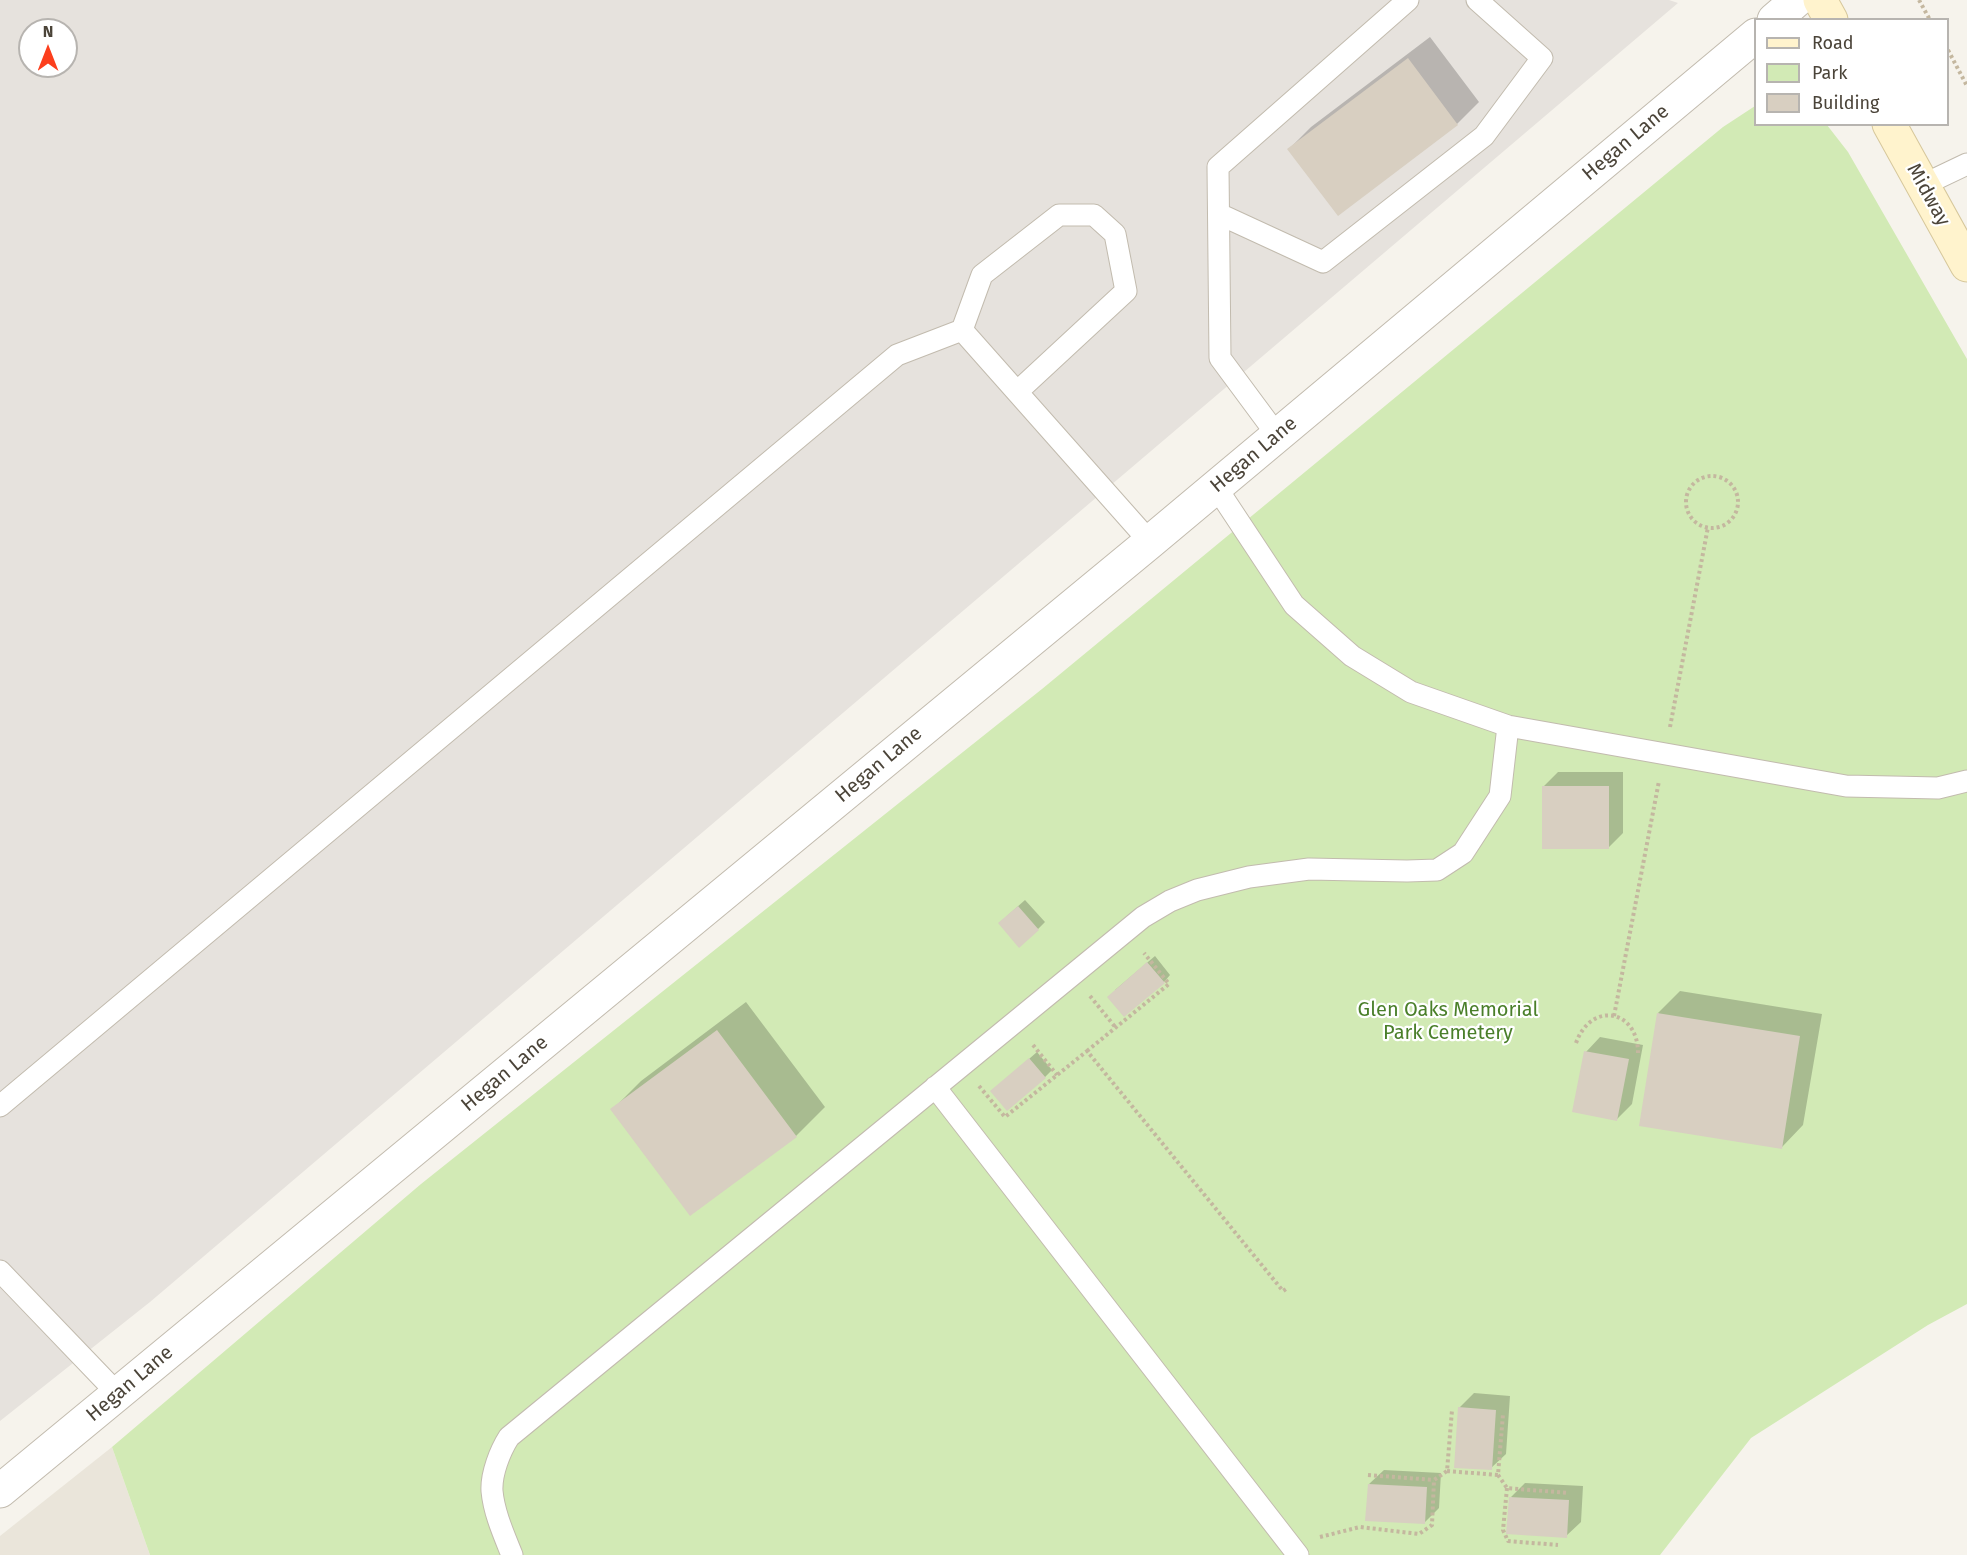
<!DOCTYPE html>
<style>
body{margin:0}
#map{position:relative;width:1967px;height:1555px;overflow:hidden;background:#f6f3ec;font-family:"Fira Sans",sans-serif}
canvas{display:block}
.legend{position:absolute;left:1754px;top:18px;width:195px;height:108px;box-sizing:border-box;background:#fff;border:2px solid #b7b4b0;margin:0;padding:8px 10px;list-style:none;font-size:18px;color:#4b4439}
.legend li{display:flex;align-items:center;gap:12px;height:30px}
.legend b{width:30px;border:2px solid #b7b4b0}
.north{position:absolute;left:18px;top:18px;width:60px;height:60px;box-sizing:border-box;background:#fff;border:2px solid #b7b4b0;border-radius:50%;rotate:0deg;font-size:16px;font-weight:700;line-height:24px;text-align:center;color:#4b4439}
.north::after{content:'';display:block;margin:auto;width:21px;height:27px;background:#fc3f1d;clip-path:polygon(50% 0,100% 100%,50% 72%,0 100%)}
</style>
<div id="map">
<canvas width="1967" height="1555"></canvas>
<ul class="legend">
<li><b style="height:8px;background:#fff3cd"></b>Road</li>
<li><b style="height:16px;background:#d2eab5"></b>Park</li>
<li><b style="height:16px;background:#d8cfc1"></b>Building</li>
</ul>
<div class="north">N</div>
</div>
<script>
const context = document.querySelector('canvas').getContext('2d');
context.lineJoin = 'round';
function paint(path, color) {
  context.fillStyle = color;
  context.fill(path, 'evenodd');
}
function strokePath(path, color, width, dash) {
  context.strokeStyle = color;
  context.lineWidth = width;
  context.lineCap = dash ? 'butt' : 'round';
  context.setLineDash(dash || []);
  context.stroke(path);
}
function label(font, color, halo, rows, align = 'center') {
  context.font = font + ' "Fira Sans",sans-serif';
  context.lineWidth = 4.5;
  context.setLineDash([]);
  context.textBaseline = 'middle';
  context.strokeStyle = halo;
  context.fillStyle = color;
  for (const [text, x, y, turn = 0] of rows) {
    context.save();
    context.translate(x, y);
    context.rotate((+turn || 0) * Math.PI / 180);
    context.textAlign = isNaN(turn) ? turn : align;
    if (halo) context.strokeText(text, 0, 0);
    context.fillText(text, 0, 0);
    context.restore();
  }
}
paint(new Path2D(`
 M 112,1447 L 150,1555 L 0,1555 L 0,1536 Z`), '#eae5da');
paint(new Path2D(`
 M 0,0 L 1669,0 L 1678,3 L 150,1302 L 0,1421 ZM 30,30 L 66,30 L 66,66 L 30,66 Z`), '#e6e2dd');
paint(new Path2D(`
 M 1755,106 L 1756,124 L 1827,125 L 1848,152 L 1967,359 L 1967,1304 L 1928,1325 L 1751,1438 L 1660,1555 L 150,1555 L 112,1447 L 421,1184 L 1042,689 L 1723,127 Z`), '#d2eab5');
paint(new Path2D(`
 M 1430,37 L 1479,102 L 1457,124 L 1338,214 L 1289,149 L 1311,127 Z
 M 1558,772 L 1623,772 L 1623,833 L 1608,848 L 1543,787 Z
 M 1025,900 L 1045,922 L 1038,929 L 1007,916 Z
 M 1155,956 L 1170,975 L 1164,982 L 1115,990 Z
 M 1680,991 L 1822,1014 L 1803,1125 L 1782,1147 L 1658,1013 Z
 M 746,1002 L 825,1107 L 796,1136 L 691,1214 L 612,1110 L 641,1081 Z
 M 1600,1037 L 1643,1045 L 1632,1104 L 1617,1119 L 1586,1052 Z
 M 1037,1052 L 1052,1070 L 1045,1077 L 999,1085 Z
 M 1474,1393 L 1510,1396 L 1506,1454 L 1491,1468 L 1459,1408 Z
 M 1384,1470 L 1441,1473 L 1439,1508 L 1424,1523 L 1369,1484 Z
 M 1525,1483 L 1583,1486 L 1581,1522 L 1566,1536 L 1511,1497 Z`), '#0003');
paint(new Path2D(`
 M 1408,58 L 1458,125 L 1338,216 L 1287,149 Z
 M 1542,786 L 1609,786 L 1609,849 L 1542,849 Z
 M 1018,906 L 1039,930 L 1019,948 L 998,923 Z
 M 1147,962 L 1165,983 L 1124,1017 L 1107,997 Z
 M 1657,1013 L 1800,1036 L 1782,1149 L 1639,1126 Z
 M 717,1030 L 797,1137 L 690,1216 L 610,1109 Z
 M 1584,1051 L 1629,1059 L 1617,1121 L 1572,1112 Z
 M 1029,1058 L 1046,1078 L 1007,1111 L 990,1091 Z
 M 1458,1407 L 1496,1410 L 1492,1470 L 1454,1468 Z
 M 1368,1484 L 1427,1487 L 1425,1524 L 1365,1521 Z
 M 1509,1497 L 1569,1500 L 1567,1538 L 1506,1534 Z`), '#d8cfc1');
const service = new Path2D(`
 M 1923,185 L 1967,164
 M 1219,214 L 1323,262 L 1484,136 L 1542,58 L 1477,0
 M 962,330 L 982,275 L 1059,215 L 1094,215 L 1115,234 L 1126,291 L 1017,392
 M 1277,435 L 1220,358 L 1218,167 L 1408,0
 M 1216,487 L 1294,605 L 1352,656 L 1411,692 L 1508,726 L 1846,786 L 1938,788 L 1967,781
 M 935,1087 L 1298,1555
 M 0,1106 L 897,355 L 962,330 L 1150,542
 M 0,1271 L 118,1394
 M 512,1555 C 504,1535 494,1513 492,1491 C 491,1474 500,1451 509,1437 L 1143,917 L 1170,901 L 1197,890 L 1249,877 L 1309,869 L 1407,871 L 1437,870 L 1463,853 L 1500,796 L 1508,726`);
const tertiary = new Path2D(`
 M 1774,20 L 1797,0
 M 0,1491 L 1150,542 L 1756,35`);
const secondary = new Path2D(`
 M 1820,0 L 1831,20
 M 1889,124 L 1967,265`);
strokePath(service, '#c2bbae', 23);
strokePath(tertiary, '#c2bbae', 35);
strokePath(secondary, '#d6c79b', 35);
strokePath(new Path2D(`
 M 1919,0 L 1930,20
 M 1948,50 L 1967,86
 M1686 502a26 26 0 1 1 52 0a26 26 0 1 1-52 0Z
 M 1670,727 L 1708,527
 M 1090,996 L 1116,1028
 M 1614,1016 L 1659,781
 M 1576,1043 C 1591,1001 1638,1009 1638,1053
 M 1033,1045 L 1057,1075
 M 1087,1051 L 1169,984 L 1144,953
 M 979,1086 L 1005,1117 L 1087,1051 L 1283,1291 L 1286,1289
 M 1447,1471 L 1498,1475 L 1503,1414
 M 1368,1475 L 1434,1480
 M 1498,1475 L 1507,1488 L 1568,1493
 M 1507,1488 L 1503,1530 L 1508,1541 L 1558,1545
 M 1320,1537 L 1360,1527 L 1419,1534 L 1432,1525 L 1434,1480 L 1447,1471 L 1452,1410`), '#c4b79f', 4, [3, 3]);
strokePath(service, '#fff', 21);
strokePath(tertiary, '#fff', 33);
strokePath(secondary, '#fff3cd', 33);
label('20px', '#4b4439', '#fff', [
 ["Hegan Lane",1626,143,-40],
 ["Midway",1928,195,61],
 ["Hegan Lane",1254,455,-40],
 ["Hegan Lane",879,765,-40],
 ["Hegan Lane",505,1074,-40],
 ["Hegan Lane",130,1384,-40]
]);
label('20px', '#4a7f2a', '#fff', [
 ["Glen Oaks Memorial",1448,1010],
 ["Park Cemetery",1448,1033]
]);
</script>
